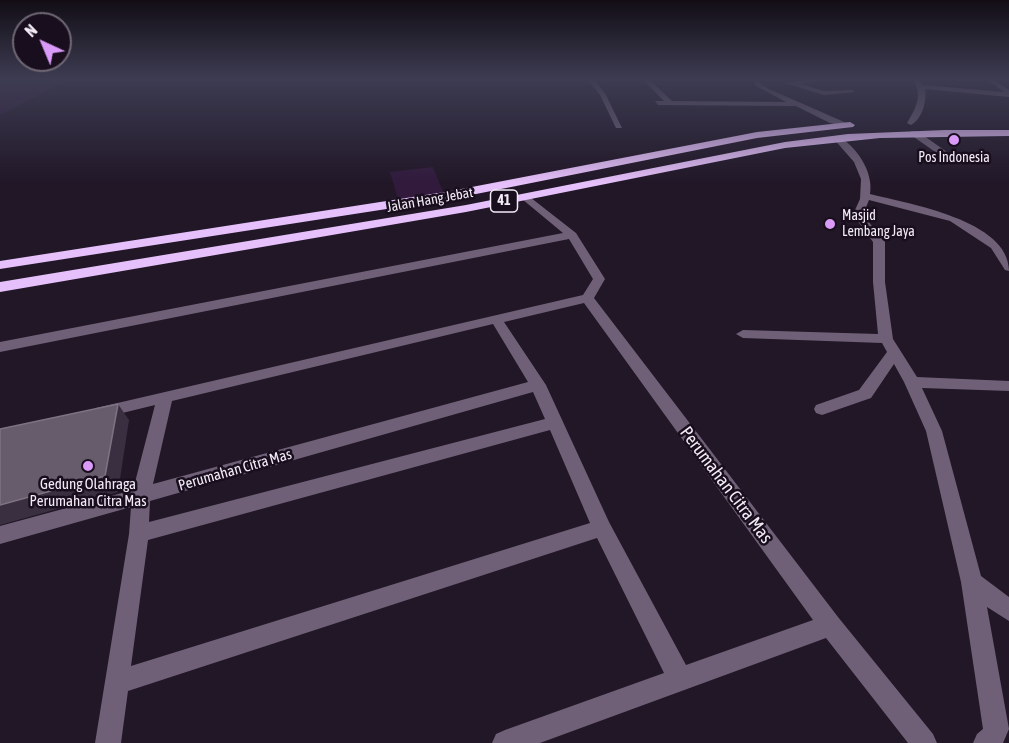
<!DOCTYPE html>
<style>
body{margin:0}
#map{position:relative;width:1009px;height:743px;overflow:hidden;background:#211727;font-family:"Asap Condensed",sans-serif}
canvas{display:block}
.north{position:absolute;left:12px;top:12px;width:60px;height:60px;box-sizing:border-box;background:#180e1d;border:2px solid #706774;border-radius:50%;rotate:316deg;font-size:16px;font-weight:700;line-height:24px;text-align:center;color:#f3ecf7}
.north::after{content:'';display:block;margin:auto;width:21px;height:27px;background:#d99af8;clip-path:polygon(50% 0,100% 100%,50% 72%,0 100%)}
</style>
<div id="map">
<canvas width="1009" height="743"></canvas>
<div class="north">N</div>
</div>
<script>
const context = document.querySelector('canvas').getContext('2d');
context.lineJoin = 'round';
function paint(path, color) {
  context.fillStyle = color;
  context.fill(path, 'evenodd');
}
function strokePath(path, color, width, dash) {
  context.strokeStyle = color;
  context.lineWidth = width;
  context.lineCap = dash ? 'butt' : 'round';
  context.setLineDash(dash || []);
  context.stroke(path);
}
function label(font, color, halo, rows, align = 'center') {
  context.font = font + ' "Asap Condensed",sans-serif';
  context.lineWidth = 5;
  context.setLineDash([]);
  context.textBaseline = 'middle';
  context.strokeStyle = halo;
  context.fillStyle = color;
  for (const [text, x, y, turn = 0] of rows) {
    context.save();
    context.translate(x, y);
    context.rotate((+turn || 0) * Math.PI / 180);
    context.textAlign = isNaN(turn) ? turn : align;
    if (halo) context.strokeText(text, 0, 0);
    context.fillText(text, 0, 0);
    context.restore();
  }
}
paint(new Path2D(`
 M 0,80 L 68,80 L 0,115 Z
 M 433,167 L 444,194 L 398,199 L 390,172 Z`), '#311a3c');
paint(new Path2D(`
 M 588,80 L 595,80 L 606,95 L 622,128 L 616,128 L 600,95 Z
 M 643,80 L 650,80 L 672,101 L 786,102 L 756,86 L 753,80 L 759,80 L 761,84 L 769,89 L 851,125 L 847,127 L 830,123 L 796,106 L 658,105 L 655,101 L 664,101 Z
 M 803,80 L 826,80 L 801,84 L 824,91 L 852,90 L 855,92 L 824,95 L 785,83 Z
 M 913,80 L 919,80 L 923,85 L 1004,92 L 987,80 L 995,80 L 1009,90 L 1009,97 L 925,89 C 927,102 922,119 911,125 L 907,123 C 916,108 923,96 913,80 Z
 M 911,131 L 917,131 L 947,152 L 952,159 L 951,161 L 938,164 L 938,160 L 943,158 L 941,156 L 911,135 Z
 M 837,136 C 856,145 874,172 870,194 C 909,204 1009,220 1009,271 L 1005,270 L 991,248 L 950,221 L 869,200 L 865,210 L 867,220 L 885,242 L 885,282 L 893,339 L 917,377 L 1009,381 L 1009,391 L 922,388 L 942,431 L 981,576 L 1009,597 L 1009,621 L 987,607 L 1009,729 L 1003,743 L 973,743 L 977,734 L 983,729 L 961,582 L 926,431 L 904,382 L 894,364 L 871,398 L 822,415 L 816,413 L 814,409 L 816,405 L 859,390 L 887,352 L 882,343 L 743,338 L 736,334 L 743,330 L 878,334 L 873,282 L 873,242 L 857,220 L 855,210 L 860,199 L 861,179 L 854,162 L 833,138 Z
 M 526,194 L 576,233 L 605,279 L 594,298 L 838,617 L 933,734 L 937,743 L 908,743 L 826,638 L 540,743 L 492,743 L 496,734 L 505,730 L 664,673 L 597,538 L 128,691 L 121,743 L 95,743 L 129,534 L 131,507 L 0,544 L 0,526 L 133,490 L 155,405 L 102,418 L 96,416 L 94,412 L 96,408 L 583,295 L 593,279 L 569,239 L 0,352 L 0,342 L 563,233 L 522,199 L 521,197 ZM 584,303 L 813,620 L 686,665 L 609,522 L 546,385 L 504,322 ZM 493,324 L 528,382 L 153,484 L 172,401 ZM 533,392 L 545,419 L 149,522 L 150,501 ZM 550,430 L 590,523 L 131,666 L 148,540 Z`), '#6f6077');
paint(new Path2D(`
 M 850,122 L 855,125 L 853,127 L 757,138 L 451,199 L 0,269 L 0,261 L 451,191 L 757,132 Z
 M 945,130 L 1009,130 L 1009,136 L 880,138 L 785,148 L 466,212 L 0,292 L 0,282 L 466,205 L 785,142 L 848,134 Z`), '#e6c0fa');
paint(new Path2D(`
 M 118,404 L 129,420 L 118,492 L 0,525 L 0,505 Z`), '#3a2f40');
const building = new Path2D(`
 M 118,404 L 105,476 L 0,505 L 0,429 Z`);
paint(building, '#675c6c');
strokePath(building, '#7d7382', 1.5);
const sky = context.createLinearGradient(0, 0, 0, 184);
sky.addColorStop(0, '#120d15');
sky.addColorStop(0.43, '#3d3c52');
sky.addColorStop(1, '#3d3c5200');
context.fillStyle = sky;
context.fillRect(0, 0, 1009, 184);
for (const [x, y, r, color] of [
 [954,140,6,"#d99af8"],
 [830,224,6,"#d99af8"],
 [88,466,6,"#d99af8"]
]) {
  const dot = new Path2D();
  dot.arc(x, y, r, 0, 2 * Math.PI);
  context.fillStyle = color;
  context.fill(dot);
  strokePath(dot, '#180e1d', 2);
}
label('14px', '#f3ecf7', '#180e1d', [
 ["Pos Indonesia",954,158],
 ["Masjid",842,216,"left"],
 ["Lembang Jaya",842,232,"left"]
]);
label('14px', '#f3ecf7', '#180e1d', [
 ["Jalan Hang Jebat",430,200,-10]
]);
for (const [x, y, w] of [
 [504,201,27]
]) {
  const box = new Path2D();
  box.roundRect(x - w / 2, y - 11, w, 22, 4.5);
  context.fillStyle = '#180e1d';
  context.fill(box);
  strokePath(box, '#f3ecf7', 1.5);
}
label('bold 14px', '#f3ecf7', null, [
 ["41",504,201]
]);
label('15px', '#f3ecf7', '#180e1d', [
 ["Perumahan Citra Mas",235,470,-16]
]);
label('15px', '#f3ecf7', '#180e1d', [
 ["Gedung Olahraga",88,484],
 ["Perumahan Citra Mas",88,501]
]);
label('18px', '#f3ecf7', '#180e1d', [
 ["Perumahan Citra Mas",726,485,53]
]);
</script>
